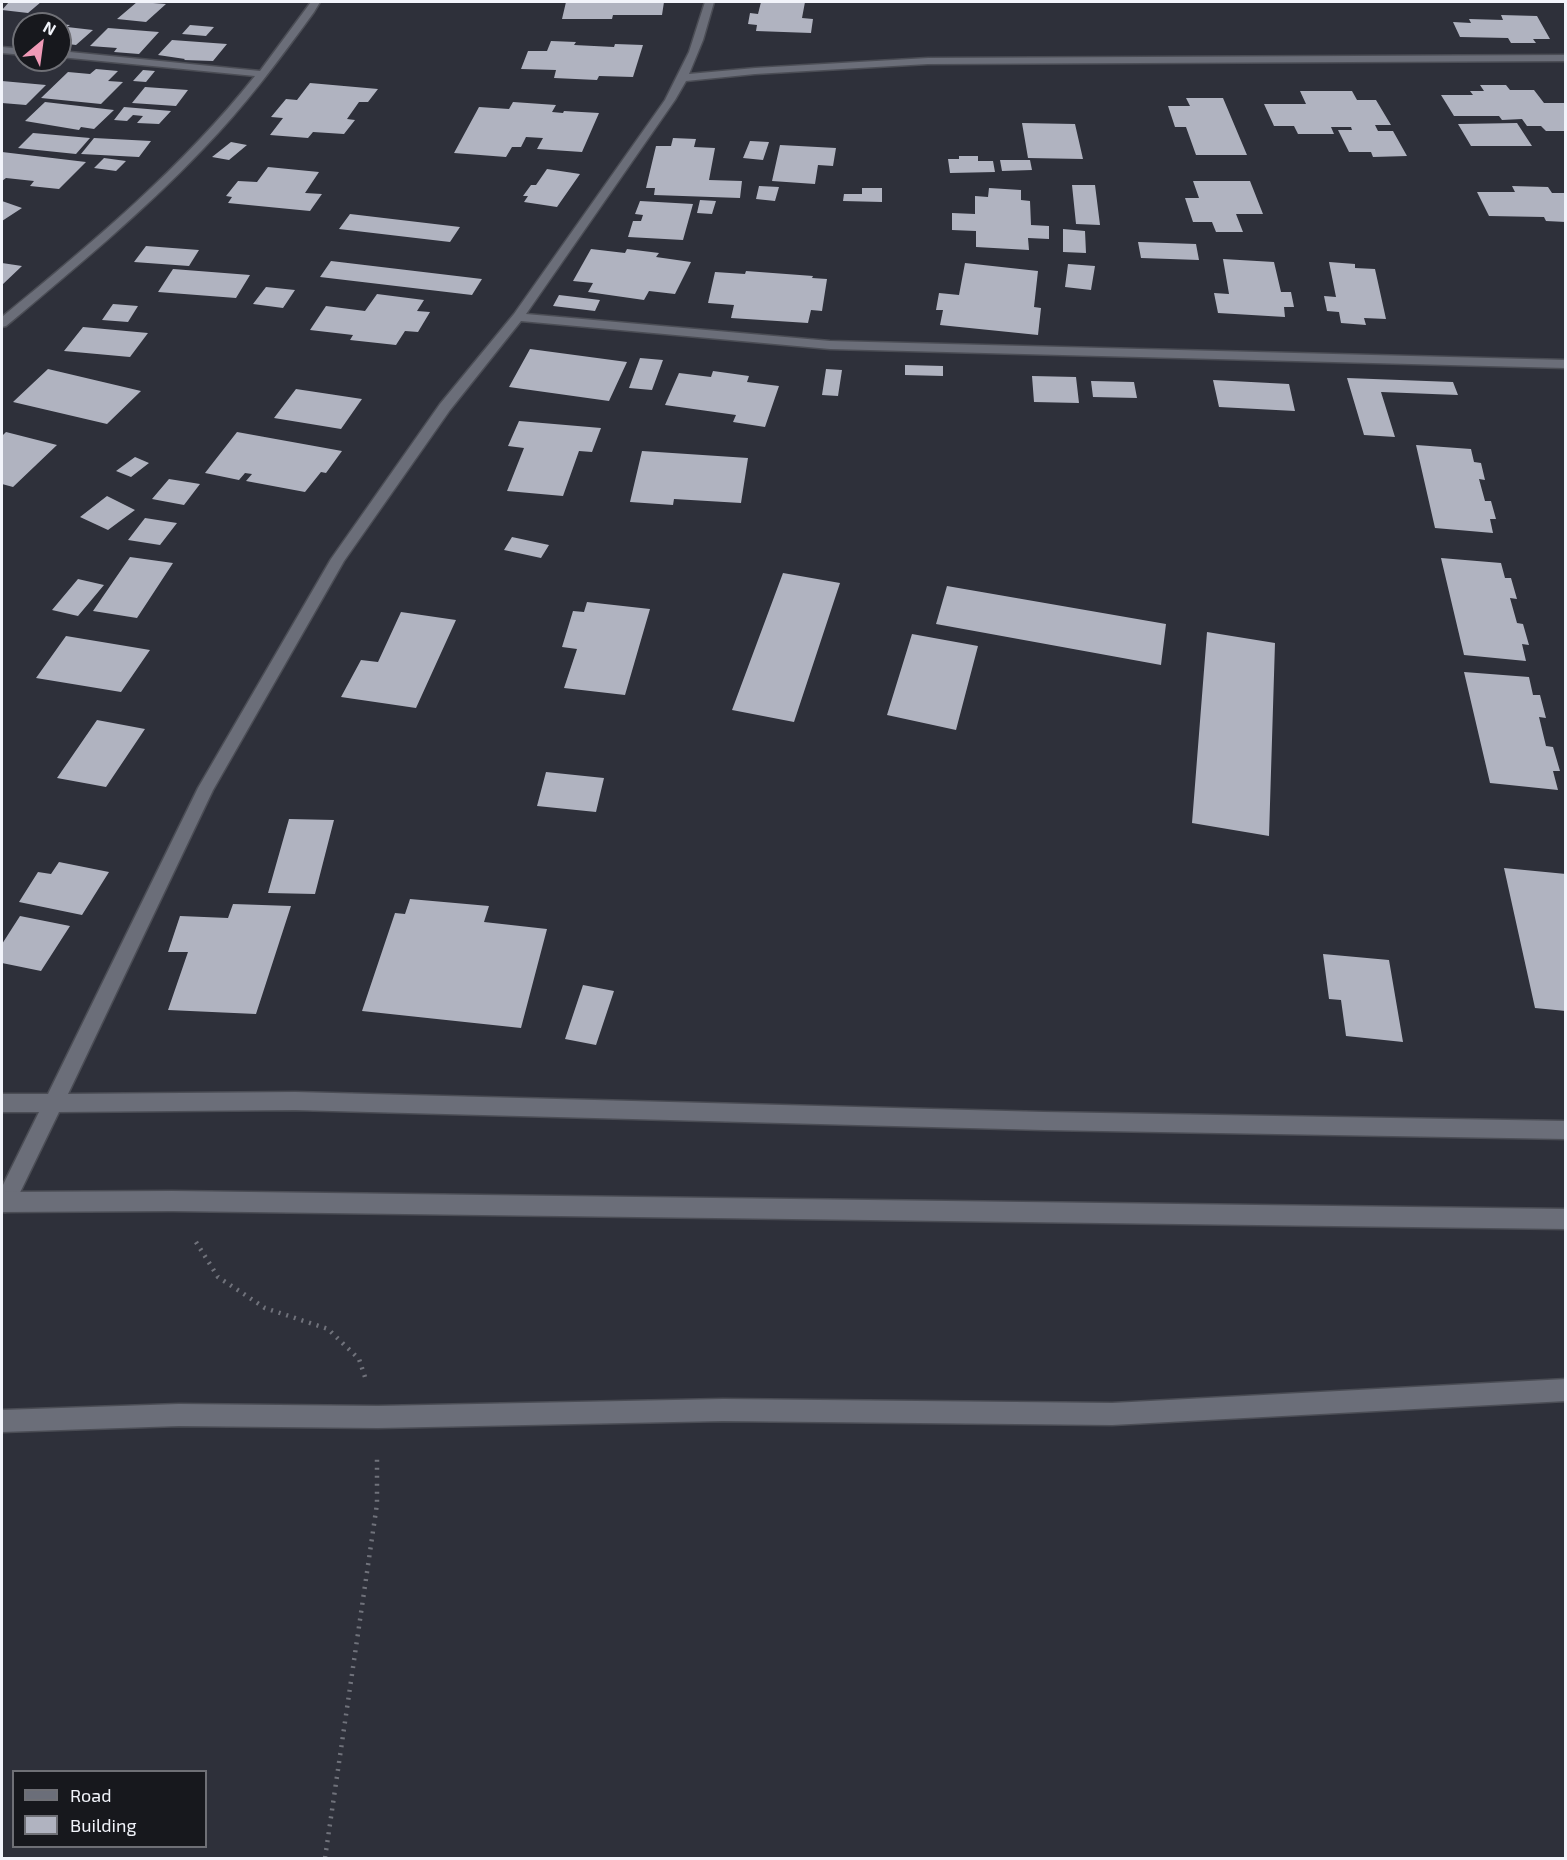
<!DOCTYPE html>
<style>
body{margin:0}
#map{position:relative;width:1567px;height:1860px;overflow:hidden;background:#2e303a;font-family:"Exo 2",sans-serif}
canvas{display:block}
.frame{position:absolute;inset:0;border:3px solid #f2f4fb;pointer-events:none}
.legend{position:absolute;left:12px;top:1770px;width:195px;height:78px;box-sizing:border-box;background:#17181d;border:2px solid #6f7076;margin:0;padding:8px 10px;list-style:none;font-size:18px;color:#f2f4fb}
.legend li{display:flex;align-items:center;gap:12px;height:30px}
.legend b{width:30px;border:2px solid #6f7076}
.north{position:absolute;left:12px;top:12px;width:60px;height:60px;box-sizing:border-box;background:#17181d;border:2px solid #6f7076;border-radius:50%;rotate:29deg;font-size:16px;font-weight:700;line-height:24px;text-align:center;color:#f2f4fb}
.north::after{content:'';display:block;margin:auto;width:21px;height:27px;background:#f09ab7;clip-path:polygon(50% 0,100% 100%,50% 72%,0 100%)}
</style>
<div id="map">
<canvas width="1567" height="1860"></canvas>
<div class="frame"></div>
<ul class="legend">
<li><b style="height:8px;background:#6b6e79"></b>Road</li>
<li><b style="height:16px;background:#b0b3c0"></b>Building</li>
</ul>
<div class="north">N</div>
</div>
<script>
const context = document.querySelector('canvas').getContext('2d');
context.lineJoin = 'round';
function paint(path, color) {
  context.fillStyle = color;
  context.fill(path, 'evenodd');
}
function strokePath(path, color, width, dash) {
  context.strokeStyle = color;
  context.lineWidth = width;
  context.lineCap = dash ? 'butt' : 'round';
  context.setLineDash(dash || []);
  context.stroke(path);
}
paint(new Path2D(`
 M 9,2 L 41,2 L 28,13 L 2,10 Z
 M 137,2 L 140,2 L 166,4 L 146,22 L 117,19 Z
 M 566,2 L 664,2 L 662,15 L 613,15 L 612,19 L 562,19 Z
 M 761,2 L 805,2 L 802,18 L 813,19 L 811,33 L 756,31 L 757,25 L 748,24 L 750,13 L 758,14 Z
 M 1501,15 L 1537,16 L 1550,39 L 1533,39 L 1536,43 L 1511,43 L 1508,38 L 1460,37 L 1453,22 L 1471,23 L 1469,19 L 1503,20 Z
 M 60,24 L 70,25 L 67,27 L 93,30 L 76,45 L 60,43 Z
 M 190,25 L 214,27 L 206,36 L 182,34 Z
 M 108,28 L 159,32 L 139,54 L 114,52 L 117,48 L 90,46 Z
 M 172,40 L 227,44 L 213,61 L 184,60 L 185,59 L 158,55 Z
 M 551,41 L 576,42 L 574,45 L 614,47 L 615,44 L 643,45 L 633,77 L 599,76 L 597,80 L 554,78 L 556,70 L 521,69 L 528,51 L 547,51 Z
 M 96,69 L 118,71 L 108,81 L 123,82 L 101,104 L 41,98 L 68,72 L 90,74 Z
 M 143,70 L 155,71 L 146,82 L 133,81 Z
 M 2,81 L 46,85 L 26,105 L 2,103 Z
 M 310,83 L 378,89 L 368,102 L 359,102 L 347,119 L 355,120 L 344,134 L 313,132 L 308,138 L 270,135 L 283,118 L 271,117 L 286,99 L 297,100 Z
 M 1480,85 L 1506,85 L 1510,90 L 1534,90 L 1544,103 L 1566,103 L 1566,131 L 1546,131 L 1541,126 L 1527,126 L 1522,119 L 1502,120 L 1499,116 L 1454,116 L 1441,95 L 1473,95 L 1470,91 L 1484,91 Z
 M 145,87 L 188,90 L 176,106 L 132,103 Z
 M 1300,91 L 1352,91 L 1357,100 L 1376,100 L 1391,125 L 1375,125 L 1378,131 L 1393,131 L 1407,156 L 1373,157 L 1371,152 L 1349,152 L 1338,130 L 1352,130 L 1351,127 L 1331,127 L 1334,134 L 1298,134 L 1294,126 L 1274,126 L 1264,104 L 1306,104 Z
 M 1186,98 L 1223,98 L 1247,155 L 1196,155 L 1186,127 L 1175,127 L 1168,106 L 1190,106 Z
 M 45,102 L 114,110 L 94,129 L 81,127 L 79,130 L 25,121 Z
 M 513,102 L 556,105 L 552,112 L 563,113 L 564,111 L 599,113 L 582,152 L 537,149 L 543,138 L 526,137 L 521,147 L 512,147 L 506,157 L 454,153 L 479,107 L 509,109 Z
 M 124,107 L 171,111 L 159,124 L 137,123 L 143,116 L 133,115 L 127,121 L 114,120 Z
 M 1022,123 L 1075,124 L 1083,159 L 1028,158 Z
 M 1517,123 L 1532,146 L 1471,146 L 1458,124 Z
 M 33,133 L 90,138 L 76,154 L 18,148 Z
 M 94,138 L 151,141 L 139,157 L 81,154 Z
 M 673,138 L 696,139 L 694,147 L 715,148 L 709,180 L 742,181 L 740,198 L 654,195 L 655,188 L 646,188 L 656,146 L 671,146 Z
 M 750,141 L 769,142 L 763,160 L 743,158 Z
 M 231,142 L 247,145 L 229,160 L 212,157 Z
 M 780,145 L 836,148 L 833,166 L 818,165 L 815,184 L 772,181 Z
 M 2,152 L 86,162 L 59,189 L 30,186 L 34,181 L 6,178 L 2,181 Z
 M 959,156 L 978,156 L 978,161 L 993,161 L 995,172 L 950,173 L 948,159 L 959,159 Z
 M 104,158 L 126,161 L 116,171 L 94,168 Z
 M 1000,160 L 1030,160 L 1032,170 L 1002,171 Z
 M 268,167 L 319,172 L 305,193 L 322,194 L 310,211 L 228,203 L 232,197 L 226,196 L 238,181 L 257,182 Z
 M 547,169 L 580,174 L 557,207 L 524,202 L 528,196 L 523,196 L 531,185 L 536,185 Z
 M 1193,181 L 1250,181 L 1263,214 L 1236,214 L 1243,232 L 1216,232 L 1212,222 L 1193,222 L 1185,198 L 1199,198 Z
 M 1072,185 L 1095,185 L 1100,225 L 1076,224 Z
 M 759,186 L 779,187 L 775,201 L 756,199 Z
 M 1512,186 L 1548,187 L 1552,193 L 1566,193 L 1566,222 L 1546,221 L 1544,217 L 1489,216 L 1477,192 L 1515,192 Z
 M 862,188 L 882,188 L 882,202 L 843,201 L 844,194 L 862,194 Z
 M 989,188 L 1021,190 L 1021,200 L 1030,201 L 1031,225 L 1049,226 L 1049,239 L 1028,238 L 1029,250 L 976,247 L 976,231 L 952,230 L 952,213 L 975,214 L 975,196 L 988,197 Z
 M 700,200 L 716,201 L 712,214 L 697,213 Z
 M 2,201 L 22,208 L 2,221 Z
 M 640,201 L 693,204 L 683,240 L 628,237 L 633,221 L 641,221 L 643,215 L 635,214 Z
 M 350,214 L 460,227 L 450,242 L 339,229 Z
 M 1063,229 L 1085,231 L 1086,253 L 1063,252 Z
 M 1138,242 L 1196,244 L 1199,260 L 1141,258 Z
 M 146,246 L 199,250 L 189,266 L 134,262 Z
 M 591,249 L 625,253 L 627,249 L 659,253 L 656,257 L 691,262 L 675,294 L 649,291 L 644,300 L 588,292 L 593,283 L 573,281 Z
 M 1223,259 L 1274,262 L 1281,292 L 1291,292 L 1294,307 L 1284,307 L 1285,317 L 1218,313 L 1214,293 L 1229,294 Z
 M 331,261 L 482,279 L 472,295 L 320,277 Z
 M 1329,262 L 1355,264 L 1355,268 L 1375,269 L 1386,319 L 1364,318 L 1366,325 L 1341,323 L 1339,312 L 1327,311 L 1324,296 L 1336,297 Z
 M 2,263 L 22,266 L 2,285 Z
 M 965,263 L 1038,271 L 1034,307 L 1041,308 L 1038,335 L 940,325 L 943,310 L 936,310 L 939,293 L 959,295 Z
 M 1068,264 L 1095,266 L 1091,290 L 1065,287 Z
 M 173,269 L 250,275 L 236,298 L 158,292 Z
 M 746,271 L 813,276 L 812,278 L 827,279 L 822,311 L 811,310 L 808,323 L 731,318 L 734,305 L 708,303 L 715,272 L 745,274 Z
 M 266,287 L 295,290 L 283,308 L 253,304 Z
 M 377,294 L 424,300 L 417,311 L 430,312 L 418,332 L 405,331 L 396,345 L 350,340 L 353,335 L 310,330 L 326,306 L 365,311 Z
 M 559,295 L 600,300 L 595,311 L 553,306 Z
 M 113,304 L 138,306 L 128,322 L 102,320 Z
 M 83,327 L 148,333 L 130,357 L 64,351 Z
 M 530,349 L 627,362 L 609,401 L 509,387 Z
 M 640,358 L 663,360 L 652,390 L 629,388 Z
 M 905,365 L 943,366 L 943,376 L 905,375 Z
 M 48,369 L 141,391 L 107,424 L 13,402 Z
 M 826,369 L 842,370 L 838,396 L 822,395 Z
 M 713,371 L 749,376 L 747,382 L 779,386 L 765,427 L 733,422 L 736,415 L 665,405 L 679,373 L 711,377 Z
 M 1032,376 L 1076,377 L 1079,403 L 1034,402 Z
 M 1347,378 L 1453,382 L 1458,395 L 1381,392 L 1395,437 L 1364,435 Z
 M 1213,380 L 1289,384 L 1295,411 L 1219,407 Z
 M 1091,381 L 1134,382 L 1137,398 L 1093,397 Z
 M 296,389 L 362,399 L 341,429 L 274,418 Z
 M 519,421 L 601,428 L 592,452 L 579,451 L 563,496 L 507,491 L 524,448 L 508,446 Z
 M 6,432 L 57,445 L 13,487 L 2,484 L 2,436 Z
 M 237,432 L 342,451 L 326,473 L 321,472 L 305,492 L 246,481 L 252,474 L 245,473 L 239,480 L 205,473 Z
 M 1416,445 L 1471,449 L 1474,462 L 1481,463 L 1485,480 L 1479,479 L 1485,501 L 1491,501 L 1496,519 L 1490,519 L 1493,533 L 1435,528 Z
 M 642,451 L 748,458 L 741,503 L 674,499 L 673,505 L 630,502 Z
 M 135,457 L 149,463 L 131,477 L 116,471 Z
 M 169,479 L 200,484 L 184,505 L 152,499 Z
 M 107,496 L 135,510 L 108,530 L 80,517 Z
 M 145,518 L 177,523 L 160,545 L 128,540 Z
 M 512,537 L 549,545 L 541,558 L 504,550 Z
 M 130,557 L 173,563 L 137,618 L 93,611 Z
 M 1441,558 L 1501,563 L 1505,578 L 1511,578 L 1517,599 L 1510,598 L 1517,623 L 1523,624 L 1529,645 L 1522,644 L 1526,661 L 1464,655 Z
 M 783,573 L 840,583 L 794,722 L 732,710 Z
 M 78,579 L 104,585 L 78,616 L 52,610 Z
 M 947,586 L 1166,624 L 1161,665 L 936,624 Z
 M 587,602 L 650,609 L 625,695 L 564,688 L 577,649 L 562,647 L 573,611 L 584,612 Z
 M 401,612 L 456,620 L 416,708 L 341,697 L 361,660 L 378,662 Z
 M 1207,632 L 1275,643 L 1269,836 L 1192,823 Z
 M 912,634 L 978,646 L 956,730 L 887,715 Z
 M 66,636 L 150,650 L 121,692 L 36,678 Z
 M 1464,672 L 1529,677 L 1533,695 L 1540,695 L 1546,718 L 1539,717 L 1546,746 L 1553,747 L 1560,771 L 1553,771 L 1558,790 L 1490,783 Z
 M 97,720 L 145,729 L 106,787 L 57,778 Z
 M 546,772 L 604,778 L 596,812 L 537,806 Z
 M 289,819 L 334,820 L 315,894 L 268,893 Z
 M 59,862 L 109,872 L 82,915 L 19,902 L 38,872 L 51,874 Z
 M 1504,868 L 1566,874 L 1566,1011 L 1535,1008 Z
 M 410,899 L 489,906 L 484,922 L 547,929 L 521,1028 L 362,1011 L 395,913 L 405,914 Z
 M 233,904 L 291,906 L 256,1014 L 168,1010 L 188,952 L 168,952 L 180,916 L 228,918 Z
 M 20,916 L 70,926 L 41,971 L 2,963 L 2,944 Z
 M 1323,954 L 1389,960 L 1403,1042 L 1346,1036 L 1341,1000 L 1329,999 Z
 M 583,985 L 614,991 L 596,1045 L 565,1039 Z`), '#b0b3c0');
const street = new Path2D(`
 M 311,2 L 320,2 L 314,12 C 279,60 245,106 203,149 C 142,213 74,269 6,326 L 2,327 L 2,317 C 92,243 182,168 255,76 L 60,57 L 60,51 L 260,71 Z
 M 705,2 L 714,2 L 703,40 L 689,74 L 755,68 L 928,58 L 1566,55 L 1566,61 L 928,64 L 755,74 L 686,81 L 675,100 L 526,314 L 830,341 L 1566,360 L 1566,368 L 830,349 L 521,321 L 450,410 L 344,561 L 213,790 L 68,1094 L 295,1092 L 1044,1112 L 1566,1121 L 1566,1139 L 1044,1130 L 295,1110 L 59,1112 L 12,1209 L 5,1212 L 2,1210 L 2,1187 L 39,1112 L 2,1112 L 2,1094 L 48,1094 L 198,788 L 331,559 L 440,404 L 514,314 L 665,100 L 689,52 Z
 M 2,47 L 24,49 L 24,55 L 2,53 Z
 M 1566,1379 L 1566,1401 L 1112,1425 L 723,1421 L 378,1428 L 179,1426 L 2,1432 L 2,1410 L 179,1404 L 378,1406 L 723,1399 L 1112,1403 Z`);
const secondary = new Path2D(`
 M 172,1191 L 1566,1209 L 1566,1229 L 172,1211 L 2,1212 L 2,1192 Z`);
strokePath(street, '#4b4d55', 3);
strokePath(secondary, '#4b4d55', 3);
strokePath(new Path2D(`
 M 196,1242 L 218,1277 L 265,1308 L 328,1329 L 359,1359 L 365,1377
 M 325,1858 L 377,1504 L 377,1458`), '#70727b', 4.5, [2, 6]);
paint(street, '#6b6e79');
paint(secondary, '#6b6e79');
</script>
